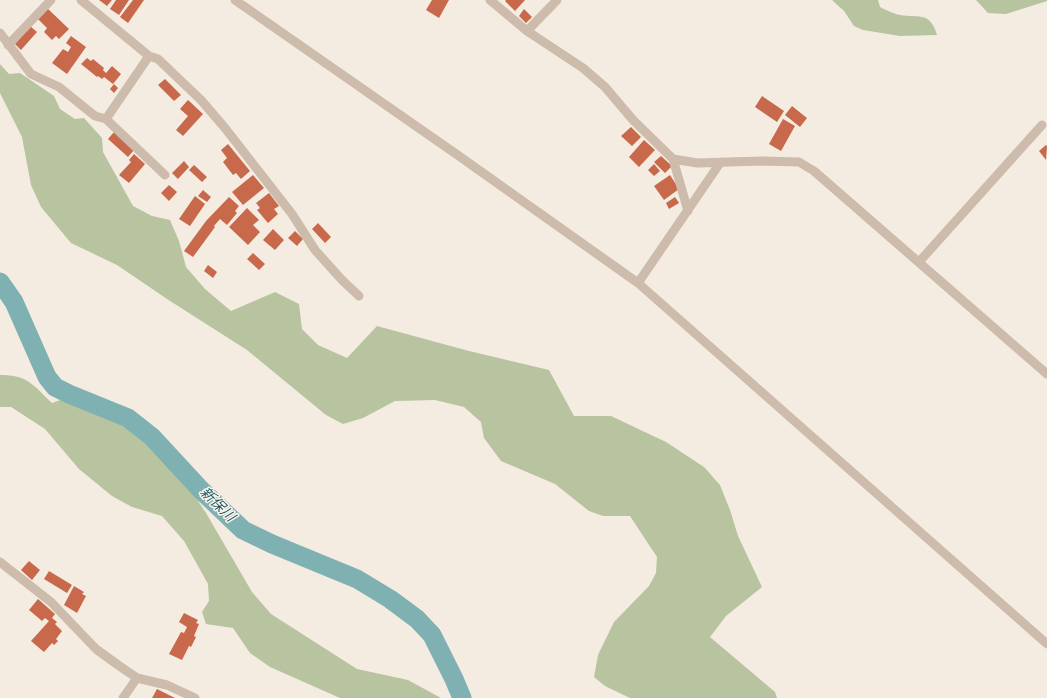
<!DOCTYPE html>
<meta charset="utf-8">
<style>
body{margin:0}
canvas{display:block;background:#f4ebe1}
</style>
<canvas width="1047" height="698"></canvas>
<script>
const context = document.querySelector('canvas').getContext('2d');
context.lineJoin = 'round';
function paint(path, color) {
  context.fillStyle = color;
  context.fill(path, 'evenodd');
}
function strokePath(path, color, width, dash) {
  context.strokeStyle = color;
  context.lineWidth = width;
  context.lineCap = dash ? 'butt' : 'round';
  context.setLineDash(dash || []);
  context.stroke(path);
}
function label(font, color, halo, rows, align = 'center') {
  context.font = font + ' Poppins,"Noto Sans JP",sans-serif';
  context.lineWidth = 3;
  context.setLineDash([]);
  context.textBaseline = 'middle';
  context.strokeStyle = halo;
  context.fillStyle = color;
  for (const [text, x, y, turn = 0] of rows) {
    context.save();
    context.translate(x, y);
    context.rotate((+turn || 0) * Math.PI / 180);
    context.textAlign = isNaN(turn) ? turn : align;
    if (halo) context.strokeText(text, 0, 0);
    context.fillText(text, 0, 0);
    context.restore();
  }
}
paint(new Path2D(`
 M 832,0 L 878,0 L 880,7 C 886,10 894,14 900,15 C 919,18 930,11 937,35 L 900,36 L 863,30 L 854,26 L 844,11 Z
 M 976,0 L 1047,0 L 1047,1 L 1006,14 L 988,13 Z
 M 0,64 L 9,74 L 20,73 L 54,96 L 60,109 L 75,119 L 84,118 L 102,138 L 103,152 L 133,206 L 152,216 L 170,220 L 179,241 L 186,267 L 205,289 L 231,311 L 275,292 L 299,304 L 302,329 L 318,345 L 347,358 L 377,326 L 469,351 L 549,370 L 574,416 L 611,416 L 666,442 L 704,467 L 720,485 L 730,510 L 738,536 L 762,587 L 726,616 L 710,637 L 775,692 L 777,698 L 630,698 L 605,686 L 594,677 L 598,655 L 614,622 L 649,586 L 656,573 L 657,557 L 630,516 L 603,516 L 589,511 L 555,484 L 501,461 L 484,438 L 481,422 L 464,407 L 435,400 L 395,401 L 363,418 L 343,424 L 326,415 L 247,350 L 167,299 L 117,265 L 71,243 L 41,207 L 31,185 L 22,137 L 0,93 Z
 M 0,375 C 28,375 33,385 52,403 L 63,399 L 102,414 L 129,429 L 183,478 L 206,513 L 252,592 L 271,614 L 357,669 L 408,680 L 441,698 L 340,698 L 270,667 L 250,653 L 233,628 L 206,624 L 202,612 L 209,601 L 208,584 L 184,541 L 162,516 L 132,507 L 112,496 L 79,469 L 45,429 L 11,407 L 0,407 Z`), '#b8c4a0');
strokePath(new Path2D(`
 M 0,282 L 14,302 L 47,377 L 55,387 L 69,394 L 128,418 L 152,437 L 201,490 L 243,530 L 272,544 L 357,579 L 390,599 L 417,619 L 432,635 L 454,679 L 462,698`), '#7fb0b2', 19);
paint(new Path2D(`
 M 99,0 L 112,0 L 107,6 Z
 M 116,0 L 129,0 L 119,15 L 110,9 Z
 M 133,0 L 144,0 L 128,23 L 120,17 Z
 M 432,0 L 449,0 L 439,18 L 426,10 Z
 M 506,0 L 525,0 L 515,11 L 505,1 Z
 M 47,8 L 69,29 L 59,39 L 56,36 L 52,40 L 44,32 L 47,28 L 37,18 Z
 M 524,9 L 532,17 L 526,23 L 519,16 Z
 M 30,26 L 37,32 L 21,50 L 15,44 Z
 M 71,36 L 86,47 L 67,74 L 52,63 L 63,49 L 68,52 L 71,47 L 66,43 Z
 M 87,58 L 91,61 L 93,59 L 104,68 L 103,70 L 106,73 L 112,66 L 121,74 L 113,84 L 104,77 L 102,79 L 98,76 L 97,77 L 81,64 Z
 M 165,79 L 181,95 L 174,101 L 158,85 Z
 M 114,84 L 118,88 L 114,93 L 110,89 Z
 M 762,96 L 784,111 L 777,122 L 755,107 Z
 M 188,100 L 203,114 L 183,136 L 176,130 L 188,116 L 180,109 Z
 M 792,106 L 807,118 L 800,127 L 785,115 Z
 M 783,119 L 795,126 L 781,151 L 769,144 Z
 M 631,127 L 641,137 L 632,146 L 621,136 Z
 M 114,132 L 134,150 L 128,157 L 108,139 Z
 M 644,140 L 655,150 L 639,167 L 629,157 Z
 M 228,144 L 250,171 L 241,179 L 236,173 L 233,175 L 223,162 L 227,158 L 221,150 Z
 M 1046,145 L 1047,146 L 1046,160 L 1039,151 Z
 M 134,154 L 145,164 L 129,183 L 119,175 L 131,162 L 129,160 Z
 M 661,156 L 672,166 L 665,173 L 654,162 Z
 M 184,161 L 189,167 L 178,179 L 172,173 Z
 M 654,164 L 660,171 L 654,176 L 648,170 Z
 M 194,165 L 207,177 L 202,182 L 189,170 Z
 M 253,175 L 264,188 L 243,205 L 232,192 Z
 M 670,175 L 679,189 L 664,200 L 654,186 Z
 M 169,185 L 177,192 L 169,201 L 161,193 Z
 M 203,190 L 211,197 L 207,202 L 198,196 Z
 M 269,193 L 279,206 L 274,209 L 278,214 L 268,223 L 257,210 L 260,208 L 256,203 Z
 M 195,196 L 205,204 L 190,226 L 179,219 Z
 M 229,197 L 239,206 L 235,211 L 237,213 L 227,225 L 220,219 L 214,226 L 215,227 L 193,257 L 184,251 L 206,221 Z
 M 675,197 L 679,203 L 669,209 L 666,203 Z
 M 247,208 L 259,220 L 253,225 L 260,232 L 248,245 L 229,227 Z
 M 318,223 L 331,237 L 325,243 L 312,229 Z
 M 273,229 L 284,240 L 275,250 L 263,240 Z
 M 295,231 L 303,239 L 297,246 L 288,238 Z
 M 253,253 L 265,264 L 259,270 L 247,259 Z
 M 208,265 L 217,272 L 213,278 L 204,271 Z
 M 29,561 L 40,570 L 32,580 L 21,570 Z
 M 49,571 L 72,585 L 67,593 L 44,579 Z
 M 74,586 L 84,592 L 82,594 L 86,596 L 77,613 L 64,605 Z
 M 38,599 L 55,614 L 52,618 L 57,622 L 55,624 L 62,631 L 56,639 L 58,641 L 54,645 L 52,643 L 44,652 L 31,641 L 49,621 L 45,618 L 42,621 L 29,610 Z
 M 184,613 L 198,620 L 196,623 L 199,624 L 194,636 L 196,637 L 191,647 L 189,646 L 182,660 L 169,654 L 181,632 L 184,633 L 187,627 L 179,622 Z
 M 157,689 L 175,698 L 152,698 Z`), '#c8694b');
strokePath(new Path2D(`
 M 81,0 L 149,56 L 158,59 L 201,100 L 225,128 L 292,214 L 315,250 L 342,280 L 359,296
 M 235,0 L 459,156 L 638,283 L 1047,644
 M 490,0 L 527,31 L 583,68 L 605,87 L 633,120 L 673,159 L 688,211
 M 527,31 L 557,0
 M 0,33 L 31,74 L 59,87 L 95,116 L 106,119 L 149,56
 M 8,45 L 51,0
 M 106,119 L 165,175
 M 673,159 L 697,163 L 761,161 L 799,162 L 814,171 L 1047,374
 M 919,262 L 1042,125
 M 638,283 L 720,163
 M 0,562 L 51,602 L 96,649 L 118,665 L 137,678 L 167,685 L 195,698
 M 123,698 L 137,678`), '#cdbbac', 9);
label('italic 14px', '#1f5a5e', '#fbf5ee', [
 ["新保川",217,505,44]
]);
</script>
